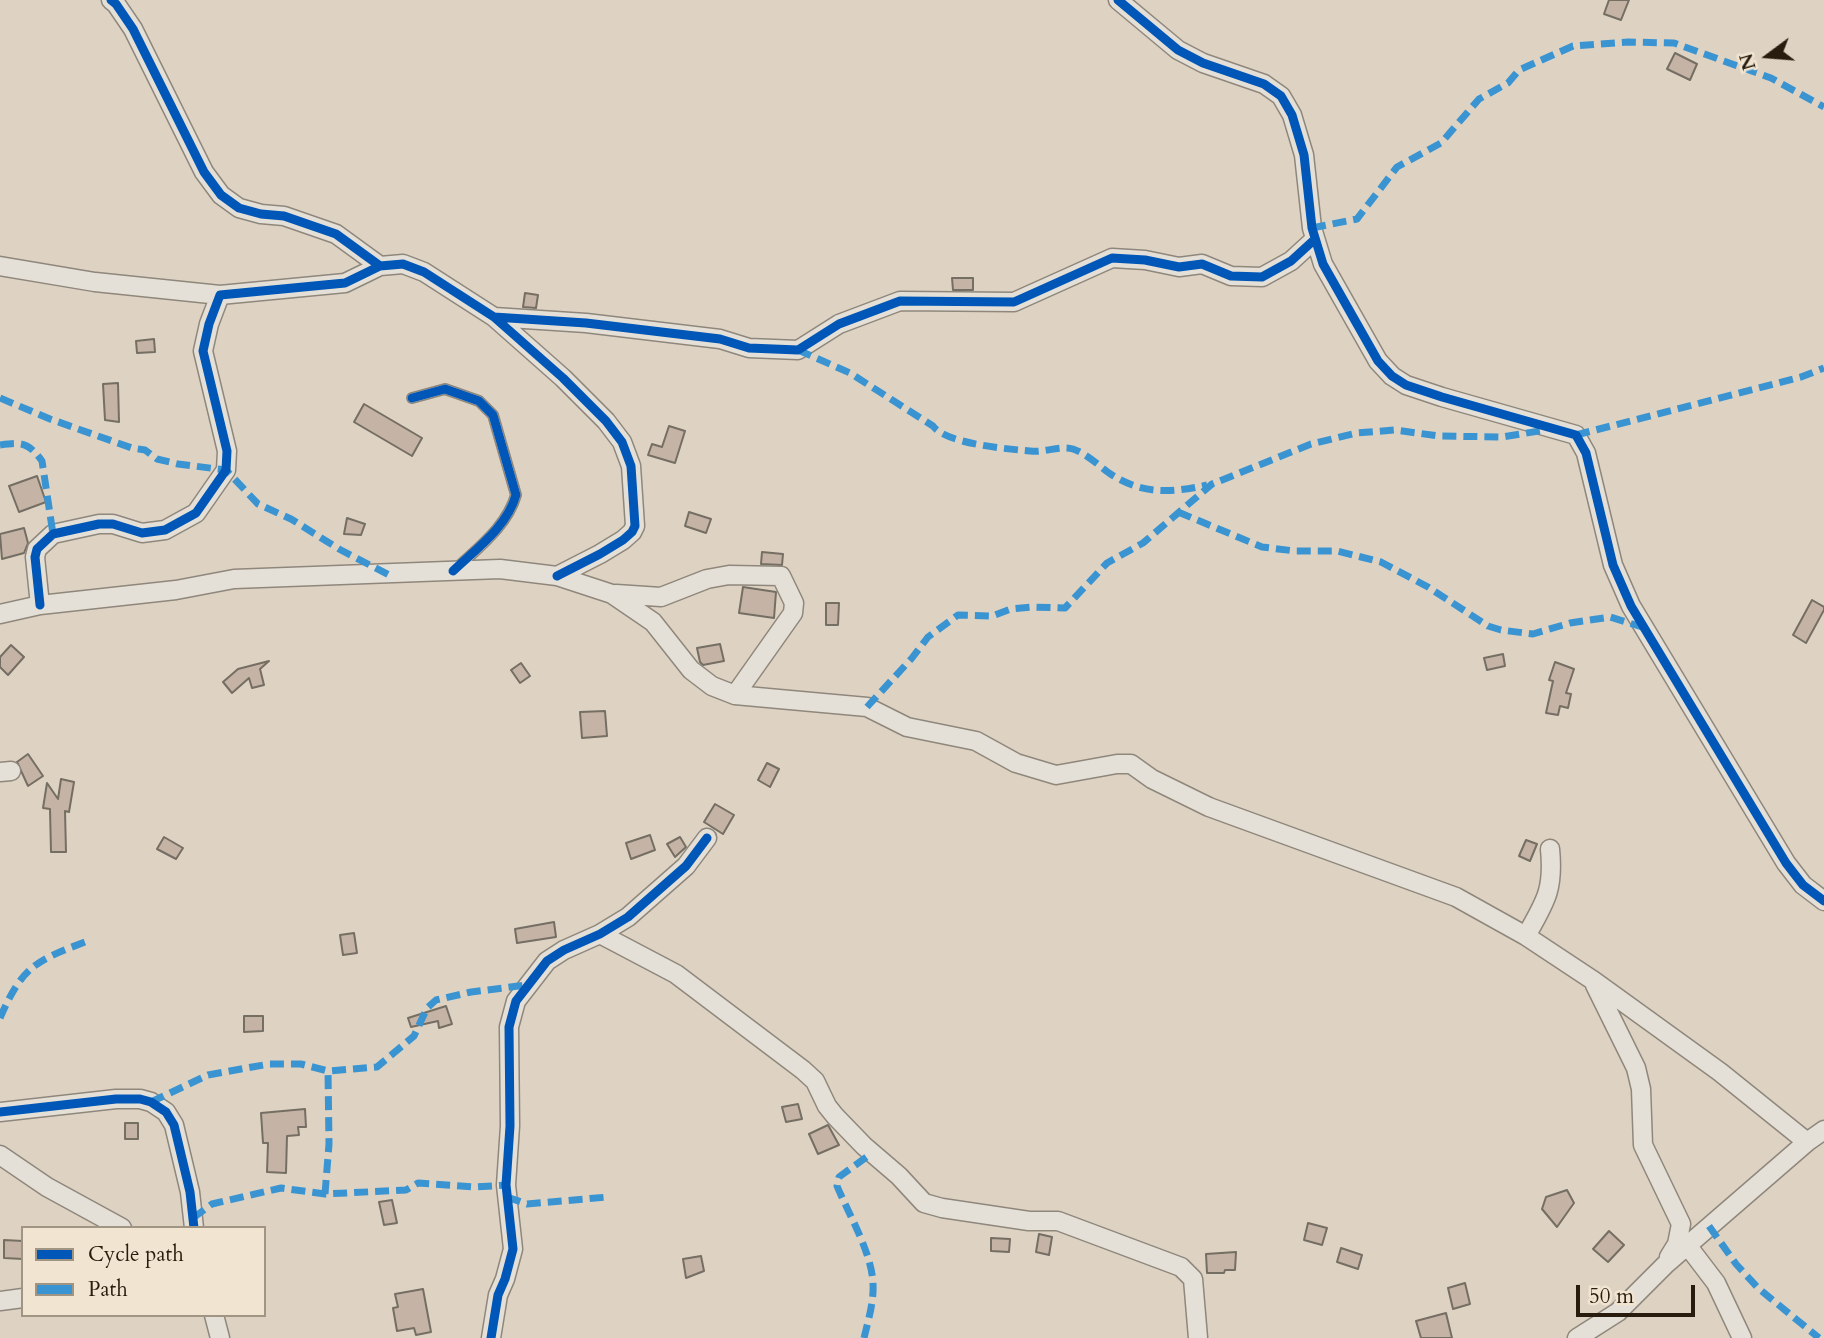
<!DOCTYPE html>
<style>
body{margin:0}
#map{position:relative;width:1824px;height:1338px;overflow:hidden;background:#ded3c3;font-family:Cardo,serif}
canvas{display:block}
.legend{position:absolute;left:21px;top:1226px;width:245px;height:91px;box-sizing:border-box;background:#f1e4d0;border:2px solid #a09482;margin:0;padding:9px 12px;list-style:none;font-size:21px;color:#271c0d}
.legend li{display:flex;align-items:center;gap:14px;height:35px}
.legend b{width:35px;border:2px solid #a09482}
.north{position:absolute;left:1733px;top:21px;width:70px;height:70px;-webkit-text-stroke:5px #f1e4d0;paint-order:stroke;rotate:254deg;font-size:19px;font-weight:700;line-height:28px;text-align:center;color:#271c0d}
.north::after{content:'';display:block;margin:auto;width:24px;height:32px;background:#271c0d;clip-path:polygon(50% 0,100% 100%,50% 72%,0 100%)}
.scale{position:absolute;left:1576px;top:1285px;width:119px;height:32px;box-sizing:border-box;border:4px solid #271c0d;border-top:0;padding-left:9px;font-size:21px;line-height:24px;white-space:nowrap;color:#271c0d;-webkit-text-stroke:5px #f1e4d0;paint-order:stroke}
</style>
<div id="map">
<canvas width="1824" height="1338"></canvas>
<ul class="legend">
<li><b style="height:9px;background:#0057b8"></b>Cycle path</li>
<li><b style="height:9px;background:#3b94d2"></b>Path</li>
</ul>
<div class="north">N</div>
<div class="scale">50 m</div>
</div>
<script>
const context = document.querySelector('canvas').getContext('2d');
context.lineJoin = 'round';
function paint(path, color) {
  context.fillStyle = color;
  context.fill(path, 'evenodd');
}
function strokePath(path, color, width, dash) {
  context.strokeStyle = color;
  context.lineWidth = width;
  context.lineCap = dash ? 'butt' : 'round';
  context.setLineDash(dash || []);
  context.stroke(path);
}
const building = new Path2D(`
 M 1609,0 L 1629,0 L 1621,20 L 1604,14 Z
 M 1675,53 L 1697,64 L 1690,80 L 1667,69 Z
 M 952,278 L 973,278 L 973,290 L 953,290 Z
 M 525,293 L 538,295 L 536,308 L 523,307 Z
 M 154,339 L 155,352 L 137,353 L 136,341 Z
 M 118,383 L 119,422 L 105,420 L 103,384 Z
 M 364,404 L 422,438 L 412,456 L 354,422 Z
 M 669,426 L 685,431 L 675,463 L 648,455 L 652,444 L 662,447 Z
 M 37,476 L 46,502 L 19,512 L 9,486 Z
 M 689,512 L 711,519 L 706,533 L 685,526 Z
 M 347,518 L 365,524 L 361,535 L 344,534 Z
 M 24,528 L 28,543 L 24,553 L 2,559 L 0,534 Z
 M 762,552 L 783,554 L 782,565 L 761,564 Z
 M 743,587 L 776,592 L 774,618 L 739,613 Z
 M 1812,600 L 1824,607 L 1824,610 L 1806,643 L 1793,635 Z
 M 826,603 L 839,603 L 838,625 L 826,625 Z
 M 720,644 L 724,661 L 703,665 L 700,662 L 697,648 Z
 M 11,645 L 24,657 L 8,675 L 0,667 L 0,657 Z
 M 1503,654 L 1505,666 L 1487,670 L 1484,658 Z
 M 269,661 L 260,669 L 264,685 L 252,688 L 249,678 L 232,693 L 223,682 L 238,669 Z
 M 1555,662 L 1574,669 L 1566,693 L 1571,694 L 1568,708 L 1560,706 L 1558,715 L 1546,713 L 1553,681 L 1549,680 Z
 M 521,663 L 530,676 L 520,683 L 511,670 Z
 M 605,711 L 607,736 L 582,738 L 580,712 Z
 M 28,754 L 43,776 L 28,786 L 17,762 Z
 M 767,763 L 779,769 L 770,787 L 758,780 Z
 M 61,779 L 74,782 L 69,812 L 65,811 L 66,852 L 51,852 L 50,809 L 43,808 L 47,783 L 58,799 Z
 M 715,804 L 734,815 L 723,834 L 704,822 Z
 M 650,835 L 655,850 L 631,859 L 626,843 Z
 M 164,837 L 183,848 L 176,859 L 157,849 Z
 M 680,837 L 686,847 L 675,857 L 667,844 Z
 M 1526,840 L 1537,844 L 1530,861 L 1519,856 Z
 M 554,922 L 556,937 L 517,943 L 515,929 Z
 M 354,933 L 357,953 L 343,955 L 340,935 Z
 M 446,1006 L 452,1024 L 439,1028 L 438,1021 L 411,1027 L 408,1018 Z
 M 244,1016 L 263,1016 L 263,1031 L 244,1032 Z
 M 798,1104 L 802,1119 L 786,1122 L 782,1107 Z
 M 305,1109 L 306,1127 L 298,1127 L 299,1135 L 287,1136 L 286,1173 L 267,1172 L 268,1143 L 263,1143 L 261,1113 Z
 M 125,1123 L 138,1123 L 138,1139 L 125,1139 Z
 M 828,1125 L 839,1145 L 818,1154 L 809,1134 Z
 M 1567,1190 L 1574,1203 L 1557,1227 L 1542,1209 L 1546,1197 Z
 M 392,1200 L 397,1223 L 384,1225 L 379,1202 Z
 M 1308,1223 L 1327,1228 L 1322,1245 L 1304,1240 Z
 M 1609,1231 L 1624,1245 L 1608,1262 L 1593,1249 Z
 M 1039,1234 L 1052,1237 L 1049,1255 L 1036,1252 Z
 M 991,1238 L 1010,1239 L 1009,1252 L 991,1251 Z
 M 4,1240 L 23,1241 L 23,1259 L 4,1258 Z
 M 1341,1248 L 1362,1255 L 1358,1269 L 1337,1262 Z
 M 1236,1252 L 1235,1270 L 1225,1270 L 1224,1273 L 1207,1273 L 1206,1254 Z
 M 701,1256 L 704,1271 L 686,1278 L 683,1259 Z
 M 1465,1283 L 1470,1304 L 1453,1309 L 1448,1288 Z
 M 423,1289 L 431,1332 L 416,1335 L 414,1328 L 397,1331 L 393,1308 L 398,1307 L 395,1294 Z
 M 1446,1313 L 1452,1338 L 1421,1338 L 1416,1321 Z`);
paint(building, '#c5b4a6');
strokePath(building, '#756e63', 2);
const lane = new Path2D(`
 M 412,398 L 445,389 L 479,401 L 493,415 L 516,495 C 507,526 479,547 457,568`);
const street = new Path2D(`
 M 111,0 L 116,4 L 133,29 L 204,172 L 221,195 L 239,208 L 261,214 L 284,216 L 336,234 L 380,266
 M 1118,0 L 1178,50 L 1203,63 L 1264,84 L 1281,96 L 1292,115 L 1304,155 L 1312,228 L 1323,264 L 1378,361 L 1392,376 L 1406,385 L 1442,397 L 1576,435 L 1586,453 L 1613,565 L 1631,606 L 1786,863 L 1803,885 L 1824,901
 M 0,266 L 95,282 L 220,295
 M 494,317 L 586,323 L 720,339 L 749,348 L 798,350 L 839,324 L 900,301 L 1014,302 L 1112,258 L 1145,260 L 1179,267 L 1202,264 L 1231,276 L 1262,277 L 1291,261 L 1314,240
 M 616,594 L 661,597 L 707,579 L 729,575 L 781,576 L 794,603 L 793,613 L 735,695
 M 40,605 L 35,557 L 37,549 L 53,534 L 99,524 L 113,524 L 142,533 L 165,530 L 196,513 L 226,470 L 227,451 L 203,351 L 209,324 L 220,295 L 345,283 L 380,266 L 403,264 L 424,272 L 494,317 L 563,378 L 606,421 L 622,442 L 631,466 L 635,526 L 632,532 L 623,540 L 600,554 L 557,576
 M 0,614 L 40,605 L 176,590 L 234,579 L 500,569 L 557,576 L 612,594 L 653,622 L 691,670 L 712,686 L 735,695 L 867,707 L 907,727 L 976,741 L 1016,763 L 1056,775 L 1117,764 L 1131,764 L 1152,779 L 1209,807 L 1456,897 L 1526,936 L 1594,981 L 1720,1072 L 1807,1142
 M 0,772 L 11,771
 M 600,934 L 676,974 L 803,1070 L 815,1081 L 827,1106 L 835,1116 L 864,1146 L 899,1176 L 924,1203 L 942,1208 L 1029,1221 L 1058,1221 L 1181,1267 L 1193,1279 L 1198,1338
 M 1526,936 C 1546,901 1554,889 1550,849
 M 1595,985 L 1636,1068 L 1641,1089 L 1643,1145 L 1681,1224 L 1677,1244 L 1669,1257
 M 0,1112 L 116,1099 L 140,1099 L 151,1102 L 166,1112 L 174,1125 L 190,1192 L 194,1228
 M 0,1155 L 47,1187 L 122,1228
 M 1687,1245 L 1716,1283 L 1742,1338
 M 0,1301 L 23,1298
 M 214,1315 L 220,1338
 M 491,1338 L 498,1295 L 505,1279 L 513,1249 L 506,1185 L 510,1126 L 509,1027 L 516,1001 L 547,961 L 564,950 L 600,934 L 628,917 L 686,866 L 707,838
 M 1577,1338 L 1618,1312 L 1666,1264 L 1807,1142 L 1824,1130`);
strokePath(lane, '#8f877c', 12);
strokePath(street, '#8f877c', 21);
strokePath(lane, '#e5e0d7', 9);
strokePath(street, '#e5e0d7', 18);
strokePath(new Path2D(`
 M 1312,228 L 1357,219 L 1397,167 L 1441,143 L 1479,99 L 1508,83 L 1519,70 L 1573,46 L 1628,42 L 1674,43 L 1771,78 L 1824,107
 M 798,350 L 850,373 L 933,426 C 946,444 1008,449 1030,451 C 1044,453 1060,445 1073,449 C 1087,454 1098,465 1109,473 C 1142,495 1171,493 1207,485
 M 0,398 L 50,419 L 132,448 L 145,450 L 157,459 L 178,464 L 226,470 L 258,504 L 291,519 L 339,549 L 389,575
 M 1576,435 L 1801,377 L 1824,368
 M 0,445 C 22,442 28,442 42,461 L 53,534
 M 1178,512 L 1262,547 L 1295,551 L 1337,551 L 1381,562 L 1428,587 L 1488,626 L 1501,630 L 1533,634 L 1570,623 L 1610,617 L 1642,627
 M 867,707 L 912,658 L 928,637 L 958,615 L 992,616 L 1011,609 L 1032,607 L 1065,608 L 1107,563 L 1143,543 L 1212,484 L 1311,444 L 1357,433 L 1395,430 L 1439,436 L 1502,437 L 1545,430
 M 0,1018 C 22,967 35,961 85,942
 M 151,1102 L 208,1075 L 269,1064 L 301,1064 L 328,1071 L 377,1067 L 414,1036 L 427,1008 L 436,1000 L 471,992 L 527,985
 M 325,1194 L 329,1144 L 328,1071
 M 507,1197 L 527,1204 L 608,1197
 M 193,1218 L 212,1204 L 281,1188 L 325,1194 L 406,1190 L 418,1183 L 475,1187 L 506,1185
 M 1709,1226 L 1736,1264 L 1758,1288 L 1819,1338
 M 864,1338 C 868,1321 874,1302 873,1284 C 872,1253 849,1215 837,1186 L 839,1177 L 872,1153`), '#3b94d2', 7, [14, 7]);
strokePath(new Path2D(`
 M 111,0 L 116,4 L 133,29 L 204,172 L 221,195 L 239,208 L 261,214 L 284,216 L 336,234 L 380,266
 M 1118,0 L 1178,50 L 1203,63 L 1264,84 L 1281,96 L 1292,115 L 1304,155 L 1312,228 L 1323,264 L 1378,361 L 1392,376 L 1406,385 L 1442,397 L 1576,435 L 1586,453 L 1613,565 L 1631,606 L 1786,863 L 1803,885 L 1824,901
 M 494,317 L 586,323 L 720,339 L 749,348 L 798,350 L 839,324 L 900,301 L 1014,302 L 1112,258 L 1145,260 L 1179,267 L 1202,264 L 1231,276 L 1262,277 L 1291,261 L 1314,240
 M 412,398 L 445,389 L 479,401 L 493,415 L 516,495 C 507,527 476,549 453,571
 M 40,605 L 35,557 L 37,549 L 53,534 L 99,524 L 113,524 L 142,533 L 165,530 L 196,513 L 226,470 L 227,451 L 203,351 L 209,324 L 220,295 L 345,283 L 380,266 L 403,264 L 424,272 L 494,317 L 563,378 L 606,421 L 622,442 L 631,466 L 635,526 L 632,532 L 623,540 L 600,554 L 557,576
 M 0,1112 L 116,1099 L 140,1099 L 151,1102 L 166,1112 L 174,1125 L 190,1192 L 194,1228
 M 491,1338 L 498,1295 L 505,1279 L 513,1249 L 506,1185 L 510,1126 L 509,1027 L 516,1001 L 547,961 L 564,950 L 600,934 L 628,917 L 686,866 L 707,838`), '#0057b8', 9);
</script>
